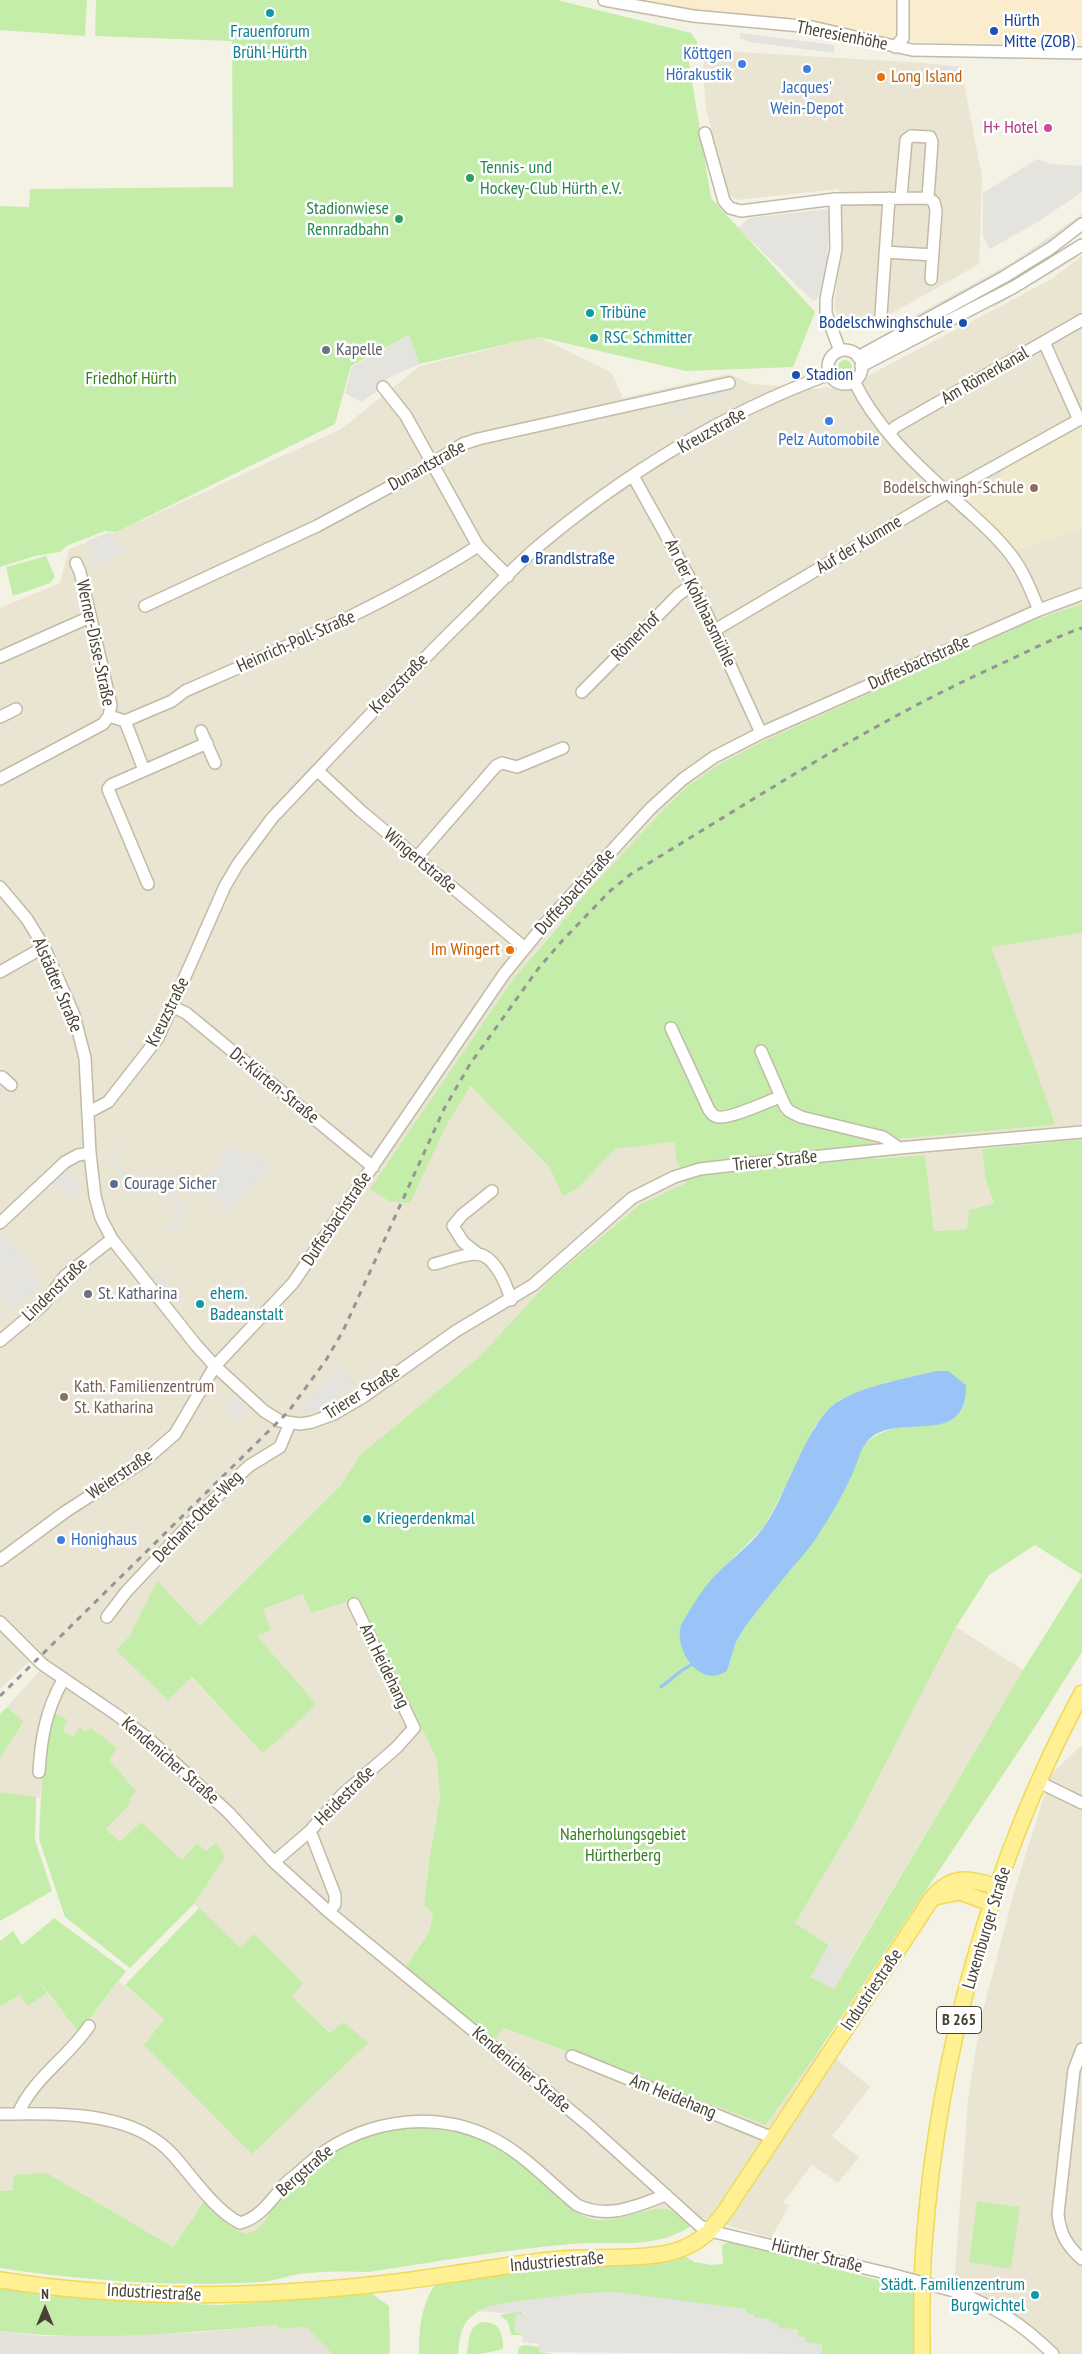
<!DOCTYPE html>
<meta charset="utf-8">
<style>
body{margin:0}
#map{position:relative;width:1082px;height:2354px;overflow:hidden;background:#f4f2e5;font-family:"PT Sans Narrow",sans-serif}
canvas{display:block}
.north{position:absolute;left:20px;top:2284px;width:50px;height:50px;-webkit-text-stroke:4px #fff;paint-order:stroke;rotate:0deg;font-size:14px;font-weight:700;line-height:20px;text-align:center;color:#474234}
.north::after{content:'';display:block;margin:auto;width:18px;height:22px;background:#474234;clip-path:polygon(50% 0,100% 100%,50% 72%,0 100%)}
</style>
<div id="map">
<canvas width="1082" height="2354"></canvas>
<div class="north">N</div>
</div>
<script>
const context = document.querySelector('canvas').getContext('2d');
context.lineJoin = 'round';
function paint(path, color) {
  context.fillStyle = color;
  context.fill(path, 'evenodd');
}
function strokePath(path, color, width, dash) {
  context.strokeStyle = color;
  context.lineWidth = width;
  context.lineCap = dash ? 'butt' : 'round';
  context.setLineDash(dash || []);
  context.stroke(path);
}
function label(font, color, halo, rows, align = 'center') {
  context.font = font + ' "PT Sans Narrow",sans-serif';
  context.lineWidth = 5;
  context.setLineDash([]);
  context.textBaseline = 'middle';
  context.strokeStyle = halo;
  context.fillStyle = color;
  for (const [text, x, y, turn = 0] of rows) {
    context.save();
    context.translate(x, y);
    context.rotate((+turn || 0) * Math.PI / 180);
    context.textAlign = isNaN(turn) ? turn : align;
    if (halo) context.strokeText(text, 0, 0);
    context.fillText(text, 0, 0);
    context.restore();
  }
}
paint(new Path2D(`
 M 705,50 L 924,63 L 961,67 L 982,177 L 979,264 L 896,311 L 847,332 L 834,308 L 841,249 L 839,189 L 736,200 L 727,194 L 706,109 L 703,70 Z
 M 1082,256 L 1082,604 L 1034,620 L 931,668 L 689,786 L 656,818 L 553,931 L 511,982 L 446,1078 L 445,1128 L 469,1086 L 551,1169 L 563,1197 L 579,1187 L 614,1149 L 674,1142 L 676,1158 L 686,1183 L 641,1204 L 551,1279 L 478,1358 L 361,1454 L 340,1486 L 200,1626 L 157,1582 L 130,1635 L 116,1650 L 191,1677 L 262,1753 L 282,1737 L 315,1704 L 257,1636 L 263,1609 L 304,1594 L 311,1613 L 359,1598 L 437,1760 L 439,1776 L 440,1798 L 430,1855 L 424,1905 L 433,1914 L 429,1933 L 405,1967 L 494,2039 L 504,2028 L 766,2125 L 820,2049 L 834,2057 L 870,2087 L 832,2136 L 859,2157 L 838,2183 L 812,2165 L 783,2203 L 789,2206 L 771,2238 L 703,2218 L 690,2227 L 678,2215 L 668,2209 L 658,2209 L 624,2218 L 605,2220 L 585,2216 L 501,2150 L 483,2139 L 333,2153 L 280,2202 L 258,2228 L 249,2234 L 238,2233 L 205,2200 L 173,2247 L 47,2173 L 13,2190 L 0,2191 L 0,2007 L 19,1995 L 28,2006 L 47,1993 L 79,2033 L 119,1981 L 164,2019 L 144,2045 L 331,2033 L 291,1997 L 303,1983 L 255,1935 L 241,1949 L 194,1904 L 226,1856 L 214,1843 L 206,1851 L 197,1843 L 182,1860 L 172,1853 L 120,1842 L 106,1829 L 131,1803 L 85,1732 L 73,1737 L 62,1731 L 42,1774 L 40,1798 L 0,1792 L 0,1758 L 24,1723 L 7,1707 L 42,1668 L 32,1659 L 0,1689 L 0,608 L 60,583 L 69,549 L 117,532 L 341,429 L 420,366 L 539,337 L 611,372 L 623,398 L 729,374 L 751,384 L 818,389 L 827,387 L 841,390 L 1050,280 Z
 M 1082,933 L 1082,1139 L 982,1149 L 985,1177 L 994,1204 L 968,1229 L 934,1231 L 925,1155 L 876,1159 L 873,1141 L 1054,1125 L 1053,1117 L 990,947 Z
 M 956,1627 L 1023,1670 L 851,1959 L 795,1923 L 855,1823 Z
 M 1082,1745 L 1082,2354 L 1045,2354 L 1021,2334 L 991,2315 L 953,2299 L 968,2100 L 980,2022 L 1014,1892 L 1051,1774 Z`), '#e9e5d2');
paint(new Path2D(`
 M 633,0 L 1082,0 L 1082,45 L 922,42 L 857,31 L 670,8 Z`), '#f9edcd');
paint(new Path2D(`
 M 277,2325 L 279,2329 L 306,2327 L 332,2354 L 0,2354 L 0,2331 L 42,2336 L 192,2333 Z`), '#e6e2da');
paint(new Path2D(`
 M 1082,424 L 1082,528 L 1017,550 L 968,503 L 968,498 L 1002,479 L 1003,468 Z`), '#efeacd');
paint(new Path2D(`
 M 0,0 L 87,0 L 85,36 L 0,30 Z
 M 96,0 L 557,0 L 691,33 L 697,42 L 698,48 L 687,50 L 711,198 L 815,312 L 793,367 L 686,371 L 539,337 L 419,364 L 409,335 L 351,366 L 335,424 L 117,532 L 105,531 L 66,546 L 60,552 L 35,556 L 0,567 L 0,206 L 29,207 L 30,189 L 233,187 L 232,41 L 95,36 Z
 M838 367a7 7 0 1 1 14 0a7 7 0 1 1-14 0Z
 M 46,556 L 55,577 L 50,583 L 13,596 L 6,567 Z
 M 1082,604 L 1082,933 L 991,947 L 1053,1117 L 1054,1125 L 873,1141 L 876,1159 L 925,1155 L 934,1231 L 967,1229 L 969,1210 L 994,1204 L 985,1177 L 982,1149 L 1082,1139 L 1082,1575 L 1035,1545 L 989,1575 L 956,1627 L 855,1823 L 795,1923 L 829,1945 L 811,1977 L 834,1989 L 1023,1670 L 1082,1576 L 1082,1652 L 1040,1719 L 820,2049 L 766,2125 L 504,2028 L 494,2040 L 405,1967 L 429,1933 L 433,1914 L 424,1905 L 430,1855 L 440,1798 L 437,1760 L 359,1598 L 311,1613 L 303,1594 L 263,1609 L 271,1630 L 257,1636 L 316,1704 L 282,1737 L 262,1753 L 192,1677 L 168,1700 L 116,1650 L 130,1635 L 157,1581 L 200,1626 L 340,1486 L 361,1454 L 478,1358 L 551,1279 L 641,1204 L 686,1183 L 676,1158 L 674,1142 L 615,1149 L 579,1187 L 563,1197 L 550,1168 L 470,1086 L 445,1128 L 410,1203 L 389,1201 L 370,1189 L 511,982 L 589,890 L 656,818 L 688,786 L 720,764 L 764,741 L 1034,620 ZM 936,1371 L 966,1385 C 968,1435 930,1421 898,1428 C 884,1430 873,1436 864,1445 L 767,1598 L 745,1627 L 736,1642 L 727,1671 L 681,1625 L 710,1581 L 764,1527 L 797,1465 L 815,1426 L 839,1400 L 885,1383 Z
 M 7,1707 L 24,1722 L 0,1758 L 0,1714 Z
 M 52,1711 L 67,1720 L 63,1731 L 73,1737 L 80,1727 L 85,1732 L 91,1728 L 117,1748 L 109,1760 L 136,1791 L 129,1800 L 131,1803 L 106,1829 L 120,1842 L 141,1822 L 182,1860 L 197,1843 L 206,1851 L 215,1843 L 226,1856 L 194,1904 L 130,1968 L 65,1917 L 39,1839 L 42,1774 Z
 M 0,1792 L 36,1797 L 35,1840 L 52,1891 L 0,1921 Z
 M 199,1908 L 241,1948 L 254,1934 L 303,1983 L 292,1997 L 330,2033 L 344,2022 L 368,2043 L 252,2154 L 144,2045 L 164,2019 L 125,1985 Z
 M 54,1918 L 126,1971 L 79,2033 L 37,1979 L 47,1993 L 28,2006 L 19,1995 L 0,2007 L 0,1941 L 13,1931 L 22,1945 Z
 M 410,2127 C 426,2128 444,2127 460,2130 C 493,2137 520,2165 545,2185 C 557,2195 570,2209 584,2216 C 614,2230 650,2202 669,2210 C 678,2214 683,2220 690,2227 C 649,2251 615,2240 571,2244 C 503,2250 435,2262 368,2272 C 345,2271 322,2271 299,2274 C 287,2276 274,2281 262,2282 C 176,2287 85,2281 0,2268 L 0,2191 L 13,2190 L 14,2175 L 47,2173 L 173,2247 L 205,2200 C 214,2209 236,2237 249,2233 C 261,2230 270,2212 278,2203 C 287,2194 297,2186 306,2177 C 343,2144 360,2133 410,2127 Z
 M 977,2201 L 1020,2207 L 1011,2269 L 969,2262 Z
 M 729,2242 L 914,2289 L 913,2354 L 821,2354 L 822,2345 L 804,2342 L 797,2336 L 747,2314 L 585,2293 L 487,2307 C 462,2319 461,2328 458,2354 L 419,2354 C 419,2327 421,2304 437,2282 L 553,2265 L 628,2262 L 685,2256 L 694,2262 L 711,2265 L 723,2264 L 722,2245 Z
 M 0,2286 L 130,2302 L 221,2305 L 372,2294 L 389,2306 L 390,2348 L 389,2354 L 332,2354 L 306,2327 L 279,2329 L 277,2325 C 185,2333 92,2342 0,2331 Z
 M 521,2311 L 525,2316 L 516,2315 L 515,2332 L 523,2334 L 522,2335 L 511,2335 L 508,2322 L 500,2315 Z
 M 483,2322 C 501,2322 503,2334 503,2349 L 481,2354 L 467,2354 C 469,2340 468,2326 483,2322 Z
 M 525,2345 L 539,2347 L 539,2352 L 553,2354 L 518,2354 L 519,2347 Z`), '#c4eda9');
paint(new Path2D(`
 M 740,33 L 834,45 L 834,53 L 750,42 L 740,38 Z
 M 935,66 L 959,66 L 960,80 L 939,81 L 933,78 Z
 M 1037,159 L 1050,164 L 1082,166 L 1082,192 L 1041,220 L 990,249 L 983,236 L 983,193 Z
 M 827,209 L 830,215 L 826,274 L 818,298 L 813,301 L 738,228 L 749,218 Z
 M 1082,214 L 1082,218 L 1055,239 L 1000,274 L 891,333 L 889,330 L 1013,262 Z
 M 1080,252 L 1078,257 L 993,308 L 993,306 Z
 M 409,335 L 419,364 L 384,380 L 381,389 L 361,402 L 345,393 L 352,367 Z
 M 732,387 L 715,398 L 699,403 L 697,394 Z
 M 685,397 L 687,406 L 679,414 L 674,416 L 670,400 Z
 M 1004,464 L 997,477 L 967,493 L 963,487 Z
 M 110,532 L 113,538 L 129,551 L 95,565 L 86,541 Z
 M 114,1147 L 119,1152 L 113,1157 L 143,1194 L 138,1198 L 108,1161 L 113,1157 L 109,1151 Z
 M 233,1148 L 242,1153 L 247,1148 L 270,1166 L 228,1215 L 212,1194 L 205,1192 L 224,1149 Z
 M 68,1169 L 78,1178 L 82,1187 L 71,1198 L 53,1183 Z
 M 158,1185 L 163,1190 L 169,1186 L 188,1209 L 182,1214 L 163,1191 L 158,1195 L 153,1189 Z
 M 182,1215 L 186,1220 L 168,1235 L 163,1230 Z
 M 3,1233 L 27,1262 L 0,1288 L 0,1236 Z
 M 29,1265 L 42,1284 L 13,1311 L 0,1297 L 0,1292 Z
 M 160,1273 L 172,1289 L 165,1294 L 153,1278 Z
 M 337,1365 L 358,1384 L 314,1413 L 296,1414 Z
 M 233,1394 L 248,1409 L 236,1421 L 222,1408 Z
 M 829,1945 L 851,1959 L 834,1990 L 811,1976 Z
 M 616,2292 L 746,2309 L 747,2314 L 754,2314 L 754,2318 L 771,2319 L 772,2323 L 778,2323 L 779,2328 L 798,2329 L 798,2336 L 805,2337 L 805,2342 L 822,2345 L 821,2354 L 539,2352 L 539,2344 L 522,2342 L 523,2334 L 515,2333 L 516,2314 L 525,2315 L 524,2312 L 501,2313 L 479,2311 L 487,2307 L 510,2302 L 585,2293 Z`), '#e4e3dd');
paint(new Path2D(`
 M 936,1371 L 948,1371 L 966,1385 C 968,1447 905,1414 873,1436 C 859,1446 858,1465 850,1479 C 841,1498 830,1517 818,1535 C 811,1547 801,1557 792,1568 C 776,1587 760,1607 745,1627 L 736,1642 L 727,1671 C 723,1673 717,1676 713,1676 C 690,1675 675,1644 681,1625 C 690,1610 699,1594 710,1581 C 727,1562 749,1547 764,1527 C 787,1495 808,1419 839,1401 C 863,1386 908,1378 936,1371 Z`), '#9ac4f8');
strokePath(new Path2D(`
 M 661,1687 L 681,1671 L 691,1665`), '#9ac4f8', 3);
const minor = new Path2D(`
 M 604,0 L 693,16 L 812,27 L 912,50 L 1082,53
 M 895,47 L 903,38 L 903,0
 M 705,133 L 724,201 L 730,208 L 741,211 L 835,199 L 928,198 L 932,142 L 930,137 L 911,136 L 906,140 L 901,197
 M 928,198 L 934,202 L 936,210 L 931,279
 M 835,199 L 836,249 L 826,299 L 826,313 L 840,351
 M 885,252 L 933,255
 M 881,315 L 889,198
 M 1044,342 L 1079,420
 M828 367a17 17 0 1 1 34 0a17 17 0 1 1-34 0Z
 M 858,357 L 1004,277 L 1051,248 L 1082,224
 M 861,366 L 1014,287 L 1082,245
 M 854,381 C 875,425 913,462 949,494 C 971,514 993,532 1011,555 C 1024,572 1031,591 1039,610
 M 383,387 L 406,416 L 478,546 L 508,576
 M 889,434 L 895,427 L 1082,320
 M 633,476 L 693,584 L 761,733
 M 145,606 L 317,526 L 421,470 L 463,444 L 478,439 L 729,383
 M 715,630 L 947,493 L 1082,418
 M 0,657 L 90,617
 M 582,692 L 678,595 L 693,584
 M 109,716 L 125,721 L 172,701 L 185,691 C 286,647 385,605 478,546
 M 0,717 L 16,709
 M 125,721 L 144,770
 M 201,731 L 215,763
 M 318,771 L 361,811 L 525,948
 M 0,779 L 103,724 L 109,716 L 111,705 L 80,572 L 76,563
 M 417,857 L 496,766 L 502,763 L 517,767 L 563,748
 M 148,884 L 108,789 L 111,785 L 207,743
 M 0,887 L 27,919 L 44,947 L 74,1015 L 85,1058 L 90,1153 L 95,1196 L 101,1218 L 112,1239 L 196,1345 L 215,1366 L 264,1411 L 280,1421 L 300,1424 L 312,1422 L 334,1414 L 363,1397 L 456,1331 L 533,1285 L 632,1198 L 674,1177 L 700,1169 L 726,1166 L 899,1148 L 1082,1132
 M 0,972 L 44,947
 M 173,1007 L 186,1013 L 373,1167
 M 671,1028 L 709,1110 C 711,1112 712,1115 715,1116 C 725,1122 768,1101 780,1097
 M 761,1051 L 785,1106 L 789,1111 L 801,1117 L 883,1137 L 899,1148
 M 0,1078 L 2,1077 L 11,1085
 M 89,1112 L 108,1102 L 158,1038 L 225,886 L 238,864 L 273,817 C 338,749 402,679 470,613 C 491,592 512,569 535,549 C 621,476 723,413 830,374
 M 0,1223 L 65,1162 L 78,1155 L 90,1153
 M 478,1254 L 463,1242 L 453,1226 L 462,1215 L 492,1191
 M 434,1264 C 447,1261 463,1254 477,1254 C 495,1255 507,1286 511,1300
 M 0,1341 L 43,1305 L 65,1276 L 112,1239
 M 0,1560 L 65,1512 L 144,1461 L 175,1434 L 215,1366 L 293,1283 L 504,974 L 543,926 L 651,808 L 683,779 L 714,757 L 761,733 L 1039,610 L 1082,594
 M 107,1617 L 126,1592 L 203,1510 L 249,1466 L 280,1447 L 290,1423
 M 0,1622 L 42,1664 L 117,1715 L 150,1740 L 229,1813 L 274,1862 L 329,1912 L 588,2125 L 699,2225 L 710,2231 L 890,2274
 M 39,1772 C 41,1738 46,1710 63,1680
 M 1039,1782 L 1082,1803
 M 310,1831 L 335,1895 L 335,1904 L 329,1912
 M 274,1862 L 310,1831 L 342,1795 L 396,1748 L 414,1728 L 354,1604
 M 1082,2049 L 1074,2070 L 1058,2214 C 1060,2234 1067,2246 1082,2259
 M 572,2056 L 773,2138
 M 0,2114 C 56,2114 132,2109 173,2155 C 191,2175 215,2211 240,2223 C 262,2217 272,2198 287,2182 C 294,2176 301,2171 307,2165 C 356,2122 428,2108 488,2136 C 521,2151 549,2182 577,2205 C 609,2220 635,2206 666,2195
 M 18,2114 C 33,2078 68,2058 89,2026
 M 954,2291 C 996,2307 1021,2323 1053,2354`);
const major = new Path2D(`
 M 935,1897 L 960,1892 L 993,1904
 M 0,2280 C 131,2301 264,2298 396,2282 C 447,2276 498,2266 550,2260 C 587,2255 649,2262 681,2249 C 703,2241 713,2228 726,2210 L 932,1898 C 954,1873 969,1879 998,1887
 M 922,2354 C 922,2318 921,2281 924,2245 C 938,2054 991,1862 1082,1693`);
strokePath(minor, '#c1bba6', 14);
strokePath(major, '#f0d957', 18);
strokePath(minor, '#fff', 11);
strokePath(major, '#fff093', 15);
strokePath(new Path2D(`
 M 0,1696 L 288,1412 L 326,1360 L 343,1331 L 444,1109 L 470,1064 L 538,969 L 562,941 L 610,891 L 631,874 C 753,800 873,721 1003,663 C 1029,651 1055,637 1082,628`), '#959595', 3, [6, 6]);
const minorBridge = new Path2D(`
 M 890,2274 L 954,2291`);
strokePath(minorBridge, '#c1bba6', 14, []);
strokePath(minorBridge, '#fff', 11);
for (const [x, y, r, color] of [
 [270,13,5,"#0f9aa8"],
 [994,31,5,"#1a4fb4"],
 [742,64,5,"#3f7fe0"],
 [807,69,5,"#3f7fe0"],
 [881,77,5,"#e8710a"],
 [1048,128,5,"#d1479c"],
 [470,178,5,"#2e9e5b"],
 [399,219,5,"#2e9e5b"],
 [590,313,5,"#0f9aa8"],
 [963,323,5,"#1a4fb4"],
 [594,338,5,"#0f9aa8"],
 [326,350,5,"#6b7280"],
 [796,375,5,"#1a4fb4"],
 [829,421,5,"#3f7fe0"],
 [1034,488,5,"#8d6e63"],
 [525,559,5,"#1a4fb4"],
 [510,950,5,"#e8710a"],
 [114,1184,5,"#5c6f8a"],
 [88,1294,5,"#6b7280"],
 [200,1304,5,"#0f9aa8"],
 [64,1397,5,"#8d6e63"],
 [367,1519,5,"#0f9aa8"],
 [61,1540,5,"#3f7fe0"],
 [1035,2295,5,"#0f9aa8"]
]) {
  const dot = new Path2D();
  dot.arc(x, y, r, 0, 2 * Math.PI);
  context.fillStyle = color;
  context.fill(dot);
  strokePath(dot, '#fff', 2);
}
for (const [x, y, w] of [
 [959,2020,45]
]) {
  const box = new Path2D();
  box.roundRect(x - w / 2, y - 13.5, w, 27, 4);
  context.fillStyle = '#fff';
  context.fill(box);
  strokePath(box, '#474234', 1);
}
label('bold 16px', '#474234', null, [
 ["B 265",959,2020]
]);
label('18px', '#164399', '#fff', [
 ["Hürth",1004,21],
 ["Mitte (ZOB)",1004,42],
 ["Bodelschwinghschule",953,323,"right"],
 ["Stadion",806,375],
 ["Brandlstraße",535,559]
], 'left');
label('18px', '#0d838f', '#fff', [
 ["Frauenforum",270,32,"center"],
 ["Brühl-Hürth",270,53,"center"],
 ["Tribüne",600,313],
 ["RSC Schmitter",604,338],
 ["ehem.",210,1294],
 ["Badeanstalt",210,1315],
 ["Kriegerdenkmal",377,1519],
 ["Städt. Familienzentrum",1025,2285,"right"],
 ["Burgwichtel",1025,2306,"right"]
], 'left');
label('18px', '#474234', '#fff', [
 ["Theresienhöhe",842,36,11],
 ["Am Römerkanal",985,376,-30],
 ["Kreuzstraße",712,431,-29],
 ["Dunantstraße",427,466,-29],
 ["Auf der Kumme",859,545,-31],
 ["An der Kohlhaasmühle",700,603,64],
 ["Römerhof",636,637,-45],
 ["Heinrich-Poll-Straße",296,642,-24],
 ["Werner-Disse-Straße",95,643,78],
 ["Duffesbachstraße",919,663,-24],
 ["Kreuzstraße",399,684,-46],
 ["Wingertstraße",420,861,40],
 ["Duffesbachstraße",575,892,-48],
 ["Alstädter Straße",57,985,67],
 ["Kreuzstraße",168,1012,-64],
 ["Dr.-Kürten-Straße",274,1086,39],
 ["Trierer Straße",775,1161,-6],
 ["Duffesbachstraße",337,1219,-56],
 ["Lindenstraße",55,1290,-44],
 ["Trierer Straße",362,1393,-32],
 ["Weierstraße",120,1475,-34],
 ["Dechant-Otter-Weg",198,1517,-46],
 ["Am Heidehang",384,1666,64],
 ["Kendenicher Straße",170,1761,41],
 ["Heidestraße",345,1796,-45],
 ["Luxemburger Straße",987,1928,-73],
 ["Industriestraße",872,1990,-56],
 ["Kendenicher Straße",521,2070,40],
 ["Am Heidehang",673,2097,22],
 ["Bergstraße",305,2171,-41],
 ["Hürther Straße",817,2256,14],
 ["Industriestraße",557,2262,-5],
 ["Industriestraße",154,2293,3]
]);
label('18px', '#366cbe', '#fff', [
 ["Köttgen",732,54,"right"],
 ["Hörakustik",732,75,"right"],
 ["Jacques'",807,88],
 ["Wein-Depot",807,109],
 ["Pelz Automobile",829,440],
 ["Honighaus",71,1540,"left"]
]);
label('18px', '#c56008', '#fff', [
 ["Long Island",891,77],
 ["Im Wingert",500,950,"right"]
], 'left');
label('18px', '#b23c85', '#fff', [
 ["H+ Hotel",1038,128]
], 'right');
label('18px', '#27864d', '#fff', [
 ["Tennis- und",480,168],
 ["Hockey-Club Hürth e.V.",480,189],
 ["Stadionwiese",389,209,"right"],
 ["Rennradbahn",389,230,"right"]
], 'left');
label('18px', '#5b616d', '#fff', [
 ["Kapelle",336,350],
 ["St. Katharina",98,1294]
], 'left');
label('18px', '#367f21', '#fff', [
 ["Friedhof Hürth",131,379],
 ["Naherholungsgebiet",623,1835],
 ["Hürtherberg",623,1856]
]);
label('18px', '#785e54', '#fff', [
 ["Bodelschwingh-Schule",1024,488],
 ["Kath. Familienzentrum",74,1387,"left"],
 ["St. Katharina",74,1408,"left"]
], 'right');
label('18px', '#4e5e75', '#fff', [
 ["Courage Sicher",124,1184]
], 'left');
</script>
